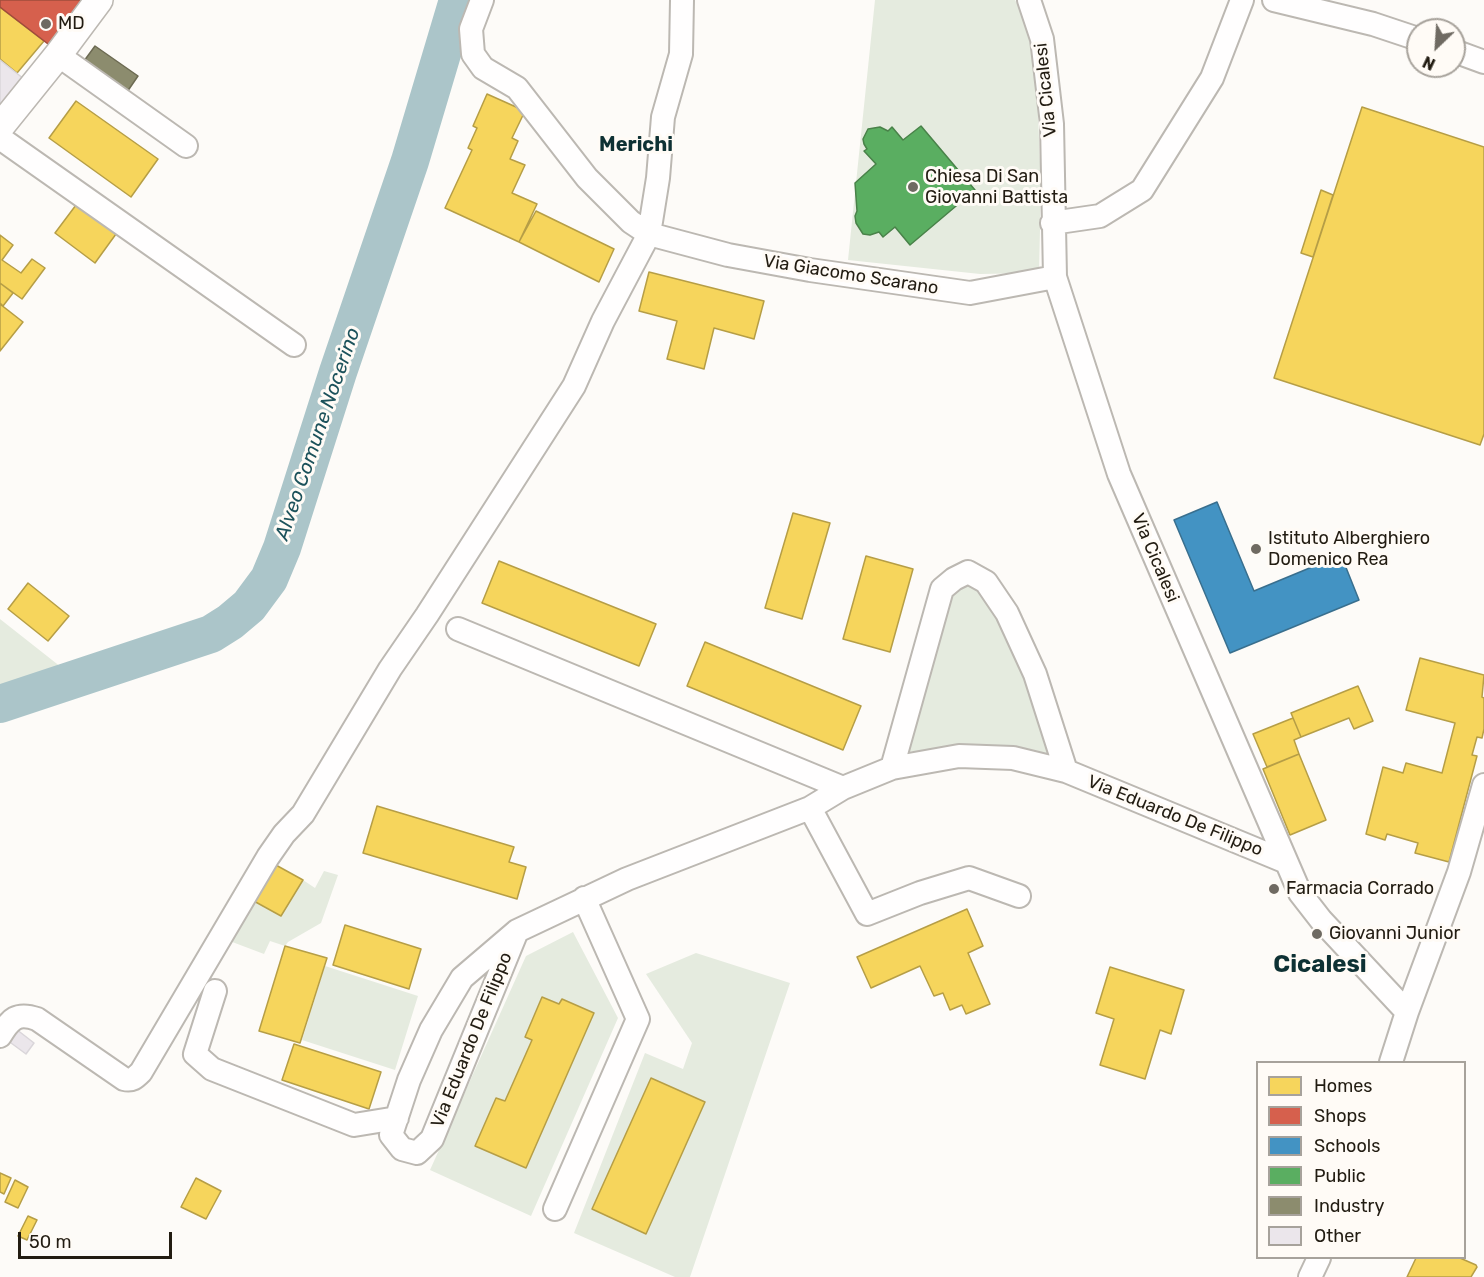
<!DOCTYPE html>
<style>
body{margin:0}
#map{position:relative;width:1484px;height:1277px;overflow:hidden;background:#fdfbf8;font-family:Rubik,sans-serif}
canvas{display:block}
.legend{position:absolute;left:1256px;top:1061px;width:210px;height:198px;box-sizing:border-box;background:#fffbf6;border:2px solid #a7a29b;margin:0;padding:8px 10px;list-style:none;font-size:18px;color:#221c12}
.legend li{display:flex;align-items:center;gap:12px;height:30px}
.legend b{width:30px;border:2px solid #a7a29b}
.north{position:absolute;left:1406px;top:18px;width:60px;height:60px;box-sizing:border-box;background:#fffbf6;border:2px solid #a7a29b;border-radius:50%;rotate:205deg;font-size:16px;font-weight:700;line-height:24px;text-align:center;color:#221c12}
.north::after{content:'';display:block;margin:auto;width:21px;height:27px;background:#6f6a62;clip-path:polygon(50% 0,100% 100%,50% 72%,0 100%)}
.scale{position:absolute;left:18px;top:1232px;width:154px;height:27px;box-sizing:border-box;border:3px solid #221c12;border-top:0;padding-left:8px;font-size:18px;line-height:21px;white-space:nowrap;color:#221c12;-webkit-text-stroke:4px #fffbf6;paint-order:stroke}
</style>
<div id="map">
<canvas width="1484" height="1277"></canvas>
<ul class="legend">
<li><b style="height:16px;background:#f6d55c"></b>Homes</li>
<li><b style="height:16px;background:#d6604d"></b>Shops</li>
<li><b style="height:16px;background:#4393c3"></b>Schools</li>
<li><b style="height:16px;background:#5aae61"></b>Public</li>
<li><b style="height:16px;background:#8c8c6e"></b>Industry</li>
<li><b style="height:16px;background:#ebe6eb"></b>Other</li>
</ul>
<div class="north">N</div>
<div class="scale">50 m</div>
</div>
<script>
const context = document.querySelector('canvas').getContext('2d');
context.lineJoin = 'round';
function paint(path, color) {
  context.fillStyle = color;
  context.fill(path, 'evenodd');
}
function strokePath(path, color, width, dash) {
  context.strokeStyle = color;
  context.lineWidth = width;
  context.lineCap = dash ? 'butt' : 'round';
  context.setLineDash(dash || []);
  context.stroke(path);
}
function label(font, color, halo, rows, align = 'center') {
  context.font = font + ' Rubik,sans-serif';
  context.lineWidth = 6;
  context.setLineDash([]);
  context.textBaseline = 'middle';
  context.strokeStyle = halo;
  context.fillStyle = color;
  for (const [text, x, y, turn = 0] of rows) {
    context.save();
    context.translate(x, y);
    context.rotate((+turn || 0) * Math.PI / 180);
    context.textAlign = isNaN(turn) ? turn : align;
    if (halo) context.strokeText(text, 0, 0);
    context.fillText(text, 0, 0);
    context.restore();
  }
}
paint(new Path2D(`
 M 875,0 L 1015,0 L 1026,20 L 1036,66 L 1041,186 L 1039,273 L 980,274 L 848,260 Z
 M 965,585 L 980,588 C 1013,640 1032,697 1053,755 L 1013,745 L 985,745 L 906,752 L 955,588 Z
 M 0,619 L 66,671 L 0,697 Z
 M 324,871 L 338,875 L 321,923 L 288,942 L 285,946 L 270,941 L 264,954 L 227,940 L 252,900 L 281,916 L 303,880 L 315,888 Z
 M 573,932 L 618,1018 L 531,1216 L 430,1170 L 526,956 Z
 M 696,953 L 790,983 L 690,1277 L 675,1277 L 574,1233 L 645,1053 L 683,1069 L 692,1043 L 646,974 Z
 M 325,966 L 418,996 L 395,1070 L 302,1040 Z`), '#e5ebdf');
const homes = new Path2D(`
 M 0,7 L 44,41 L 17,73 L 0,59 Z
 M 487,94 L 525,111 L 512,138 L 518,141 L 510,159 L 525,165 L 512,193 L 537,204 L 519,242 L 445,208 L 472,150 L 468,148 L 477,128 L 473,126 Z
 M 76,101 L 158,159 L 131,197 L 49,138 Z
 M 1362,107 L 1484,147 L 1484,434 L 1480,445 L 1274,378 Z
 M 1321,190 L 1333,195 L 1313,257 L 1301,253 Z
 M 76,205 L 116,234 L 95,263 L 55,233 Z
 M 536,211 L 614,249 L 599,282 L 519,242 Z
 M 0,235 L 13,245 L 2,260 L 21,273 L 32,259 L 45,268 L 22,299 L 0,283 Z
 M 649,272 L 764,301 L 754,339 L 714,328 L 704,369 L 667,359 L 677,321 L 639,311 Z
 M 0,283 L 13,293 L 3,306 L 0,303 Z
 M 0,304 L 23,322 L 0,351 Z
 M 793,513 L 830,523 L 802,619 L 765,608 Z
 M 866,556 L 913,569 L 890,652 L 843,639 Z
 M 499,561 L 656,624 L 639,666 L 482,603 Z
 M 28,583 L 69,616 L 48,641 L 8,609 Z
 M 705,642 L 861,706 L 843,750 L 687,686 Z
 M 1420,658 L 1484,675 L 1482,697 L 1484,698 L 1484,729 L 1482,738 L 1477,737 L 1472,755 L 1477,756 L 1449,862 L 1415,853 L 1418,843 L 1387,834 L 1385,840 L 1366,834 L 1383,767 L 1403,773 L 1406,763 L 1442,773 L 1455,723 L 1406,710 Z
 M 1358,686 L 1373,721 L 1354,729 L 1349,718 L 1301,737 L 1291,713 Z
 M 1293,718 L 1301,737 L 1294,740 L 1299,754 L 1267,767 L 1253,734 Z
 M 1299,754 L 1326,820 L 1290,835 L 1263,769 Z
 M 377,806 L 514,847 L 509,862 L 526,867 L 517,899 L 363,853 Z
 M 274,864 L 303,880 L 281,916 L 252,900 Z
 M 967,909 L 983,946 L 968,953 L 990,1004 L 966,1014 L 962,1005 L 950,1010 L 943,993 L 934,996 L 920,966 L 871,988 L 857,957 Z
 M 345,925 L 421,949 L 409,989 L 333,965 Z
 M 285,946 L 327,958 L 300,1043 L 259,1031 Z
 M 1110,967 L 1184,990 L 1171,1034 L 1160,1030 L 1145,1079 L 1100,1065 L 1114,1019 L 1096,1013 Z
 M 542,997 L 559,1004 L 562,999 L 594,1013 L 526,1168 L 475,1146 L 496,1098 L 505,1101 L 532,1040 L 525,1037 Z
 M 294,1044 L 381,1072 L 369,1109 L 282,1080 Z
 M 651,1078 L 705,1102 L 646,1234 L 592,1209 Z
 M 0,1173 L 11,1178 L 4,1194 L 0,1192 Z
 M 196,1178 L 221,1191 L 206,1219 L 181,1207 Z
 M 15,1180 L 28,1187 L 18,1208 L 5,1202 Z
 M 28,1216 L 37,1220 L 27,1240 L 18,1236 Z
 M 1416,1258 L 1460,1258 L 1476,1265 L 1477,1267 L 1471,1277 L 1407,1277 Z`);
paint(homes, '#f6d55c');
strokePath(homes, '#b69e46', 1.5);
const shops = new Path2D(`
 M 0,0 L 91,0 L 52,47 L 0,7 Z`);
paint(shops, '#d6604d');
strokePath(shops, '#a04c3b', 1.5);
const schools = new Path2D(`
 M 1217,502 L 1254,591 L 1341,555 L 1359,600 L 1230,653 L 1174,520 Z`);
paint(schools, '#4393c3');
strokePath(schools, '#396f8e', 1.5);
const public = new Path2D(`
 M 921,126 L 975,190 L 910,245 L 895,227 L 883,237 L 879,232 L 870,235 L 863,234 L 856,223 L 855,216 L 857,211 L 855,183 L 876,164 L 864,151 L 867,149 L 864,144 L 863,139 L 868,129 L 880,127 L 888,131 L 892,127 L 903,140 Z`);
paint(public, '#5aae61');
strokePath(public, '#498249', 1.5);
const industry = new Path2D(`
 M 95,46 L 138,76 L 127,92 L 84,61 Z`);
paint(industry, '#8c8c6e');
strokePath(industry, '#6c6a52', 1.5);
strokePath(new Path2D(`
 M 0,704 L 211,634 L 230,622 L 249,606 L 269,579 L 282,548 L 338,372 L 410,161 L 458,0`), '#abc5c9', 38);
const building = new Path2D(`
 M 0,60 L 24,79 L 0,109 Z
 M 16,1029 L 34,1043 L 26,1054 L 7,1040 Z`);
paint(building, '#ebe6eb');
strokePath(building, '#dad6da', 1.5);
const minor = new Path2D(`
 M 482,0 L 471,29 L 473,54 L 483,68 L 517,88 L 587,178 L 631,222 L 649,234 L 728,255 L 810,270 L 970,293 L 1055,277
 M 1029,0 L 1042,39 L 1052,124 L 1055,277 L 1119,474 L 1300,893 L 1321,920 L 1407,1012 L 1391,1062
 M 1274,0 L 1373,24 L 1418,39
 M 1454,51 L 1484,62
 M 58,55 L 186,146
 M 0,138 L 294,345
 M 1052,223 L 1100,216 L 1142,190 L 1212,78 L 1242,0
 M 458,629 L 843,788
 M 892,768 L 942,589 L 954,579 L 968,572 L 986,582 L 1007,613 L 1035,674 L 1066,771
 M 810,808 L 867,914 L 920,893 L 969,878 L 1019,896
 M 517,931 L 432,1139 L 417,1153 L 402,1149 L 391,1135 L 409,1080 L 431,1030 L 462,978 L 517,931 L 627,879 L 810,808 L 843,788 L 892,768 L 959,756 L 1013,758 L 1066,771 L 1284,861
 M 215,991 L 195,1054 L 212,1069 L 354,1125 L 397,1118
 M 1407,1012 L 1459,872 L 1484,785
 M 0,1036 C 10,1019 17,1012 37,1019 L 124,1079 C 132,1081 135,1078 141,1072 L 268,857 L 284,834 L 303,814 L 390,669 L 427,615 L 574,386 L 603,321 L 649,234 L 658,178 L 663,117 L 681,54 L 682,0
 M 555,1209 L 638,1019 L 584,898
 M 1310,1277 L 1319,1258`);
const major = new Path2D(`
 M 0,127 L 58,55 L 99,0`);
strokePath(minor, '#bcb8b2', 26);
strokePath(major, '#bcb8b2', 30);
strokePath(minor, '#fffefe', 22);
strokePath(major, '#fffefe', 27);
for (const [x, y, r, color] of [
 [46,24,6,"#6f6a62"],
 [913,187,6,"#6f6a62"],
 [1256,549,6,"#6f6a62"],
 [1274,889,6,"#6f6a62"],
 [1317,934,6,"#6f6a62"]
]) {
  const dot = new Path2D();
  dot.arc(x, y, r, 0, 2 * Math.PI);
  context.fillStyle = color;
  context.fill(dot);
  strokePath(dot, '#fffbf6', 2);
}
label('18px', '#221c12', '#fffbf6', [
 ["MD",58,24],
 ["Chiesa Di San",925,177],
 ["Giovanni Battista",925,198],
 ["Istituto Alberghiero",1268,539],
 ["Domenico Rea",1268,560],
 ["Farmacia Corrado",1286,889],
 ["Giovanni Junior",1329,934]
], 'left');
label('18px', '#221c12', '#fffbf6', [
 ["Via Cicalesi",1046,90,-96],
 ["Via Giacomo Scarano",851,275,9],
 ["Via Cicalesi",1155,558,67],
 ["Via Eduardo De Filippo",1175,816,22],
 ["Via Eduardo De Filippo",472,1040,-68]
]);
label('bold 20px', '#0e3134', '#fffbf6', [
 ["Merichi",636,145]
]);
label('italic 20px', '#1c525b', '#fffbf6', [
 ["Alveo Comune Nocerino",318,434,-71]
]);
label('bold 24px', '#0e3134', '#fffbf6', [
 ["Cicalesi",1320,965]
]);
</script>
